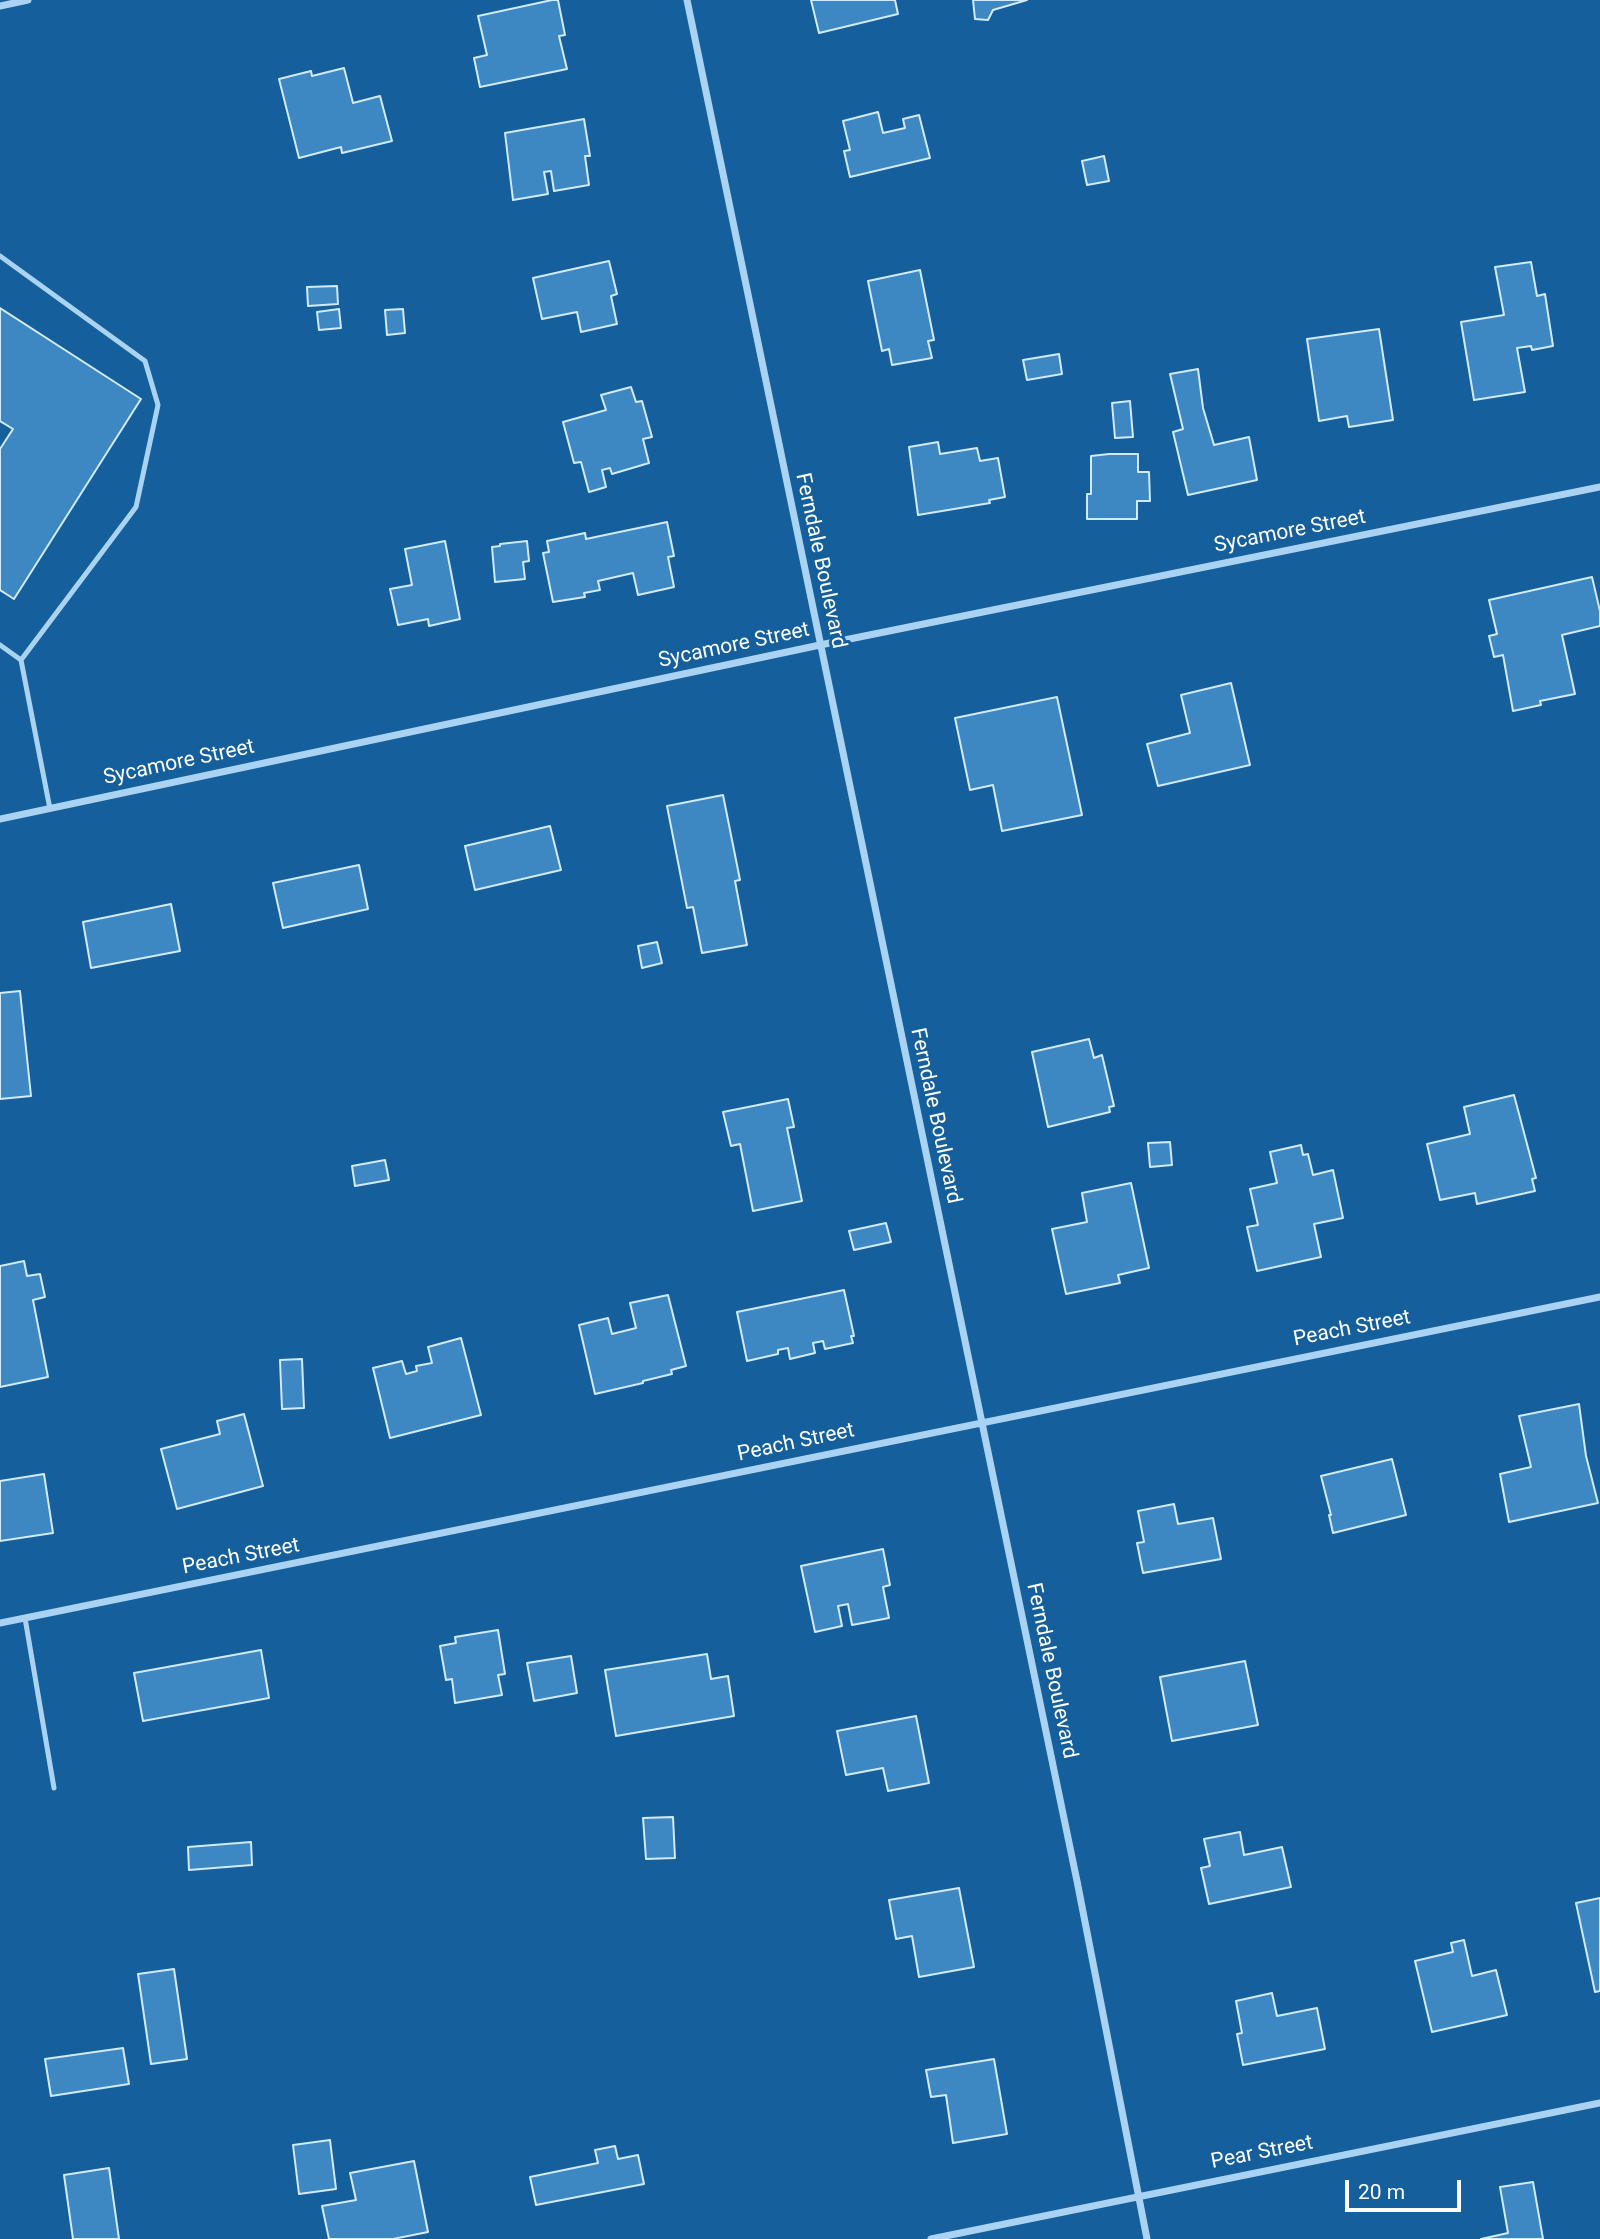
<!DOCTYPE html>
<style>
body{margin:0}
#map{position:relative;width:1600px;height:2239px;overflow:hidden;background:#145f9c;font-family:Roboto,sans-serif}
canvas{display:block}
.scale{position:absolute;left:1345px;top:2180px;width:116px;height:32px;box-sizing:border-box;border:4px solid #fff;border-top:0;padding-left:9px;font-size:21px;line-height:24px;white-space:nowrap;color:#fff;-webkit-text-stroke:5px #145f9c;paint-order:stroke}
</style>
<div id="map">
<canvas width="1600" height="2239"></canvas>
<div class="scale">20 m</div>
</div>
<script>
const context = document.querySelector('canvas').getContext('2d');
context.lineJoin = 'round';
function paint(path, color) {
  context.fillStyle = color;
  context.fill(path, 'evenodd');
}
function strokePath(path, color, width, dash) {
  context.strokeStyle = color;
  context.lineWidth = width;
  context.lineCap = dash ? 'butt' : 'round';
  context.setLineDash(dash || []);
  context.stroke(path);
}
function label(font, color, halo, rows, align = 'center') {
  context.font = font + ' Roboto,sans-serif';
  context.lineWidth = 6;
  context.setLineDash([]);
  context.textBaseline = 'middle';
  context.strokeStyle = halo;
  context.fillStyle = color;
  for (const [text, x, y, turn = 0] of rows) {
    context.save();
    context.translate(x, y);
    context.rotate((+turn || 0) * Math.PI / 180);
    context.textAlign = isNaN(turn) ? turn : align;
    if (halo) context.strokeText(text, 0, 0);
    context.fillText(text, 0, 0);
    context.restore();
  }
}
const building = new Path2D(`
 M 552,0 L 558,0 L 565,35 L 559,36 L 567,69 L 480,87 L 474,58 L 487,55 L 478,16 Z
 M 811,0 L 895,0 L 898,14 L 819,33 Z
 M 973,0 L 1027,0 L 993,10 L 988,20 L 975,19 Z
 M 344,68 L 353,103 L 380,96 L 392,141 L 342,153 L 341,147 L 299,158 L 279,79 L 311,71 L 312,76 Z
 M 878,112 L 883,133 L 905,128 L 903,119 L 919,115 L 930,158 L 850,177 L 844,151 L 850,150 L 843,121 Z
 M 584,119 L 590,156 L 585,156 L 589,185 L 554,191 L 551,171 L 544,172 L 548,194 L 513,200 L 505,133 Z
 M 1104,156 L 1109,181 L 1087,185 L 1082,161 Z
 M 609,261 L 617,294 L 611,296 L 617,324 L 581,332 L 577,312 L 542,319 L 533,278 Z
 M 1531,262 L 1537,296 L 1545,294 L 1553,346 L 1532,350 L 1531,346 L 1517,348 L 1525,392 L 1474,400 L 1461,322 L 1504,315 L 1495,267 Z
 M 920,270 L 934,340 L 928,341 L 932,358 L 892,365 L 889,349 L 882,351 L 868,281 Z
 M 337,286 L 338,304 L 308,306 L 307,287 Z
 M 0,308 L 141,399 L 14,599 L 0,590 L 0,449 L 13,429 L 0,421 Z
 M 339,309 L 341,328 L 319,330 L 317,312 Z
 M 403,309 L 405,333 L 387,335 L 385,310 Z
 M 1379,329 L 1393,420 L 1349,427 L 1347,416 L 1319,421 L 1307,339 Z
 M 1059,354 L 1062,374 L 1027,380 L 1023,360 Z
 M 1198,369 L 1203,408 L 1214,445 L 1249,437 L 1257,480 L 1188,495 L 1173,432 L 1183,429 L 1170,374 Z
 M 631,387 L 636,402 L 642,401 L 652,437 L 643,439 L 649,463 L 612,474 L 610,468 L 602,470 L 606,487 L 589,492 L 581,462 L 574,463 L 563,422 L 606,410 L 601,395 Z
 M 1130,401 L 1133,437 L 1115,438 L 1112,403 Z
 M 938,442 L 940,454 L 977,448 L 980,461 L 998,458 L 1005,497 L 989,500 L 990,503 L 918,515 L 909,447 Z
 M 1109,454 L 1138,454 L 1138,472 L 1149,472 L 1150,501 L 1137,501 L 1137,519 L 1087,519 L 1087,494 L 1091,494 L 1091,456 Z
 M 667,522 L 674,556 L 668,557 L 674,587 L 638,595 L 633,573 L 598,581 L 600,590 L 584,593 L 585,597 L 553,602 L 543,553 L 549,552 L 547,541 L 585,533 L 586,539 Z
 M 445,541 L 460,619 L 429,626 L 428,619 L 398,625 L 390,589 L 412,585 L 405,549 Z
 M 527,541 L 529,561 L 523,562 L 525,579 L 495,582 L 492,547 L 500,546 L 500,544 Z
 M 1592,577 L 1600,611 L 1600,626 L 1562,635 L 1575,694 L 1540,701 L 1541,705 L 1513,711 L 1503,655 L 1494,657 L 1489,636 L 1497,634 L 1489,600 Z
 M 1231,683 L 1250,765 L 1158,786 L 1147,744 L 1190,733 L 1181,695 Z
 M 1057,697 L 1082,815 L 1002,831 L 993,785 L 970,790 L 955,718 Z
 M 723,795 L 740,880 L 735,881 L 747,945 L 702,953 L 693,907 L 687,908 L 667,806 Z
 M 550,826 L 561,870 L 475,890 L 465,846 Z
 M 359,865 L 368,909 L 283,928 L 273,883 Z
 M 171,904 L 180,951 L 91,968 L 83,922 Z
 M 657,942 L 662,963 L 642,968 L 638,946 Z
 M 20,991 L 31,1096 L 0,1099 L 0,993 Z
 M 1089,1039 L 1094,1058 L 1102,1055 L 1114,1106 L 1109,1107 L 1110,1112 L 1048,1127 L 1032,1052 Z
 M 1514,1095 L 1536,1178 L 1532,1179 L 1535,1191 L 1477,1204 L 1475,1193 L 1440,1200 L 1427,1144 L 1470,1134 L 1464,1107 Z
 M 788,1099 L 794,1127 L 787,1128 L 802,1201 L 753,1211 L 740,1144 L 731,1146 L 723,1112 Z
 M 1170,1142 L 1172,1165 L 1150,1167 L 1148,1143 Z
 M 1301,1145 L 1303,1155 L 1308,1154 L 1313,1175 L 1333,1170 L 1343,1218 L 1314,1224 L 1321,1257 L 1257,1271 L 1247,1227 L 1258,1225 L 1250,1189 L 1277,1183 L 1270,1152 Z
 M 385,1160 L 389,1180 L 355,1186 L 352,1166 Z
 M 1131,1183 L 1149,1268 L 1118,1275 L 1120,1283 L 1066,1294 L 1052,1229 L 1087,1222 L 1082,1193 Z
 M 886,1223 L 891,1242 L 854,1250 L 849,1231 Z
 M 24,1261 L 27,1276 L 40,1274 L 45,1297 L 33,1300 L 48,1377 L 0,1387 L 0,1266 Z
 M 844,1290 L 854,1336 L 851,1336 L 853,1343 L 825,1349 L 823,1341 L 813,1343 L 815,1353 L 790,1359 L 788,1348 L 778,1350 L 778,1354 L 747,1361 L 737,1312 Z
 M 668,1295 L 686,1366 L 671,1370 L 672,1374 L 643,1381 L 643,1383 L 595,1394 L 579,1325 L 608,1318 L 612,1334 L 636,1328 L 630,1303 Z
 M 461,1338 L 481,1415 L 390,1438 L 373,1368 L 402,1361 L 406,1374 L 417,1371 L 416,1366 L 432,1363 L 428,1347 Z
 M 302,1359 L 304,1408 L 282,1409 L 280,1360 Z
 M 1579,1404 L 1586,1456 L 1598,1503 L 1509,1522 L 1500,1474 L 1531,1467 L 1519,1416 Z
 M 244,1414 L 263,1486 L 177,1509 L 161,1449 L 220,1434 L 217,1421 Z
 M 1392,1459 L 1406,1515 L 1333,1533 L 1329,1515 L 1331,1515 L 1321,1476 Z
 M 44,1474 L 53,1533 L 0,1541 L 0,1481 Z
 M 1174,1504 L 1178,1524 L 1213,1518 L 1221,1559 L 1143,1573 L 1137,1543 L 1144,1542 L 1138,1511 Z
 M 883,1549 L 890,1585 L 883,1587 L 889,1618 L 852,1625 L 848,1604 L 838,1606 L 842,1626 L 815,1632 L 801,1566 Z
 M 498,1630 L 505,1674 L 498,1675 L 502,1695 L 455,1703 L 452,1679 L 446,1680 L 440,1646 L 456,1643 L 455,1637 Z
 M 261,1650 L 269,1698 L 143,1721 L 134,1673 Z
 M 707,1654 L 711,1679 L 728,1676 L 734,1716 L 616,1736 L 605,1670 Z
 M 571,1656 L 577,1693 L 534,1701 L 527,1663 Z
 M 1245,1661 L 1258,1725 L 1172,1741 L 1160,1677 Z
 M 916,1716 L 929,1783 L 888,1791 L 883,1768 L 846,1775 L 837,1731 Z
 M 673,1817 L 675,1858 L 646,1859 L 643,1818 Z
 M 1240,1832 L 1244,1855 L 1282,1847 L 1291,1887 L 1209,1904 L 1201,1868 L 1210,1866 L 1204,1839 Z
 M 251,1842 L 252,1865 L 189,1870 L 188,1847 Z
 M 959,1888 L 974,1967 L 919,1977 L 912,1936 L 896,1939 L 889,1900 Z
 M 1600,1898 L 1600,1991 L 1595,1992 L 1576,1903 Z
 M 1464,1940 L 1472,1976 L 1496,1970 L 1507,2015 L 1432,2032 L 1415,1961 L 1453,1952 L 1451,1943 Z
 M 174,1969 L 187,2059 L 151,2064 L 138,1974 Z
 M 1272,1993 L 1277,2016 L 1317,2008 L 1325,2049 L 1243,2065 L 1237,2034 L 1242,2033 L 1236,2001 Z
 M 123,2048 L 129,2084 L 51,2096 L 45,2059 Z
 M 994,2059 L 1007,2134 L 953,2143 L 946,2095 L 931,2097 L 926,2070 Z
 M 330,2140 L 336,2189 L 299,2194 L 293,2145 Z
 M 615,2146 L 618,2159 L 638,2155 L 644,2184 L 536,2205 L 530,2177 L 598,2163 L 595,2150 Z
 M 414,2161 L 428,2232 L 393,2239 L 329,2239 L 322,2206 L 356,2200 L 350,2173 Z
 M 109,2168 L 119,2239 L 73,2239 L 64,2175 Z
 M 1533,2182 L 1543,2239 L 1481,2239 L 1508,2233 L 1500,2187 Z`);
paint(building, '#3d88c3');
strokePath(building, '#d2eafd', 2);
strokePath(new Path2D(`
 M 0,256 L 145,361 L 158,405 L 136,507 L 21,660
 M 0,645 L 21,660 L 50,809
 M 25,1618 L 54,1788`), '#aad3f3', 5);
strokePath(new Path2D(`
 M 687,0 L 1077,1881 L 1147,2239
 M 0,6 L 28,0
 M 0,819 L 820,645 L 1600,487
 M 0,1623 L 1600,1297
 M 931,2239 L 1600,2103`), '#aad3f3', 7);
label('21px', '#fff', '#145f9c', [
 ["Sycamore Street",1290,532,-11],
 ["Ferndale Boulevard",820,561,78],
 ["Sycamore Street",734,646,-12],
 ["Sycamore Street",179,763,-12],
 ["Ferndale Boulevard",935,1116,78],
 ["Peach Street",1352,1329,-11],
 ["Peach Street",796,1443,-12],
 ["Peach Street",241,1557,-11],
 ["Ferndale Boulevard",1051,1671,78],
 ["Pear Street",1262,2153,-11]
]);
</script>
